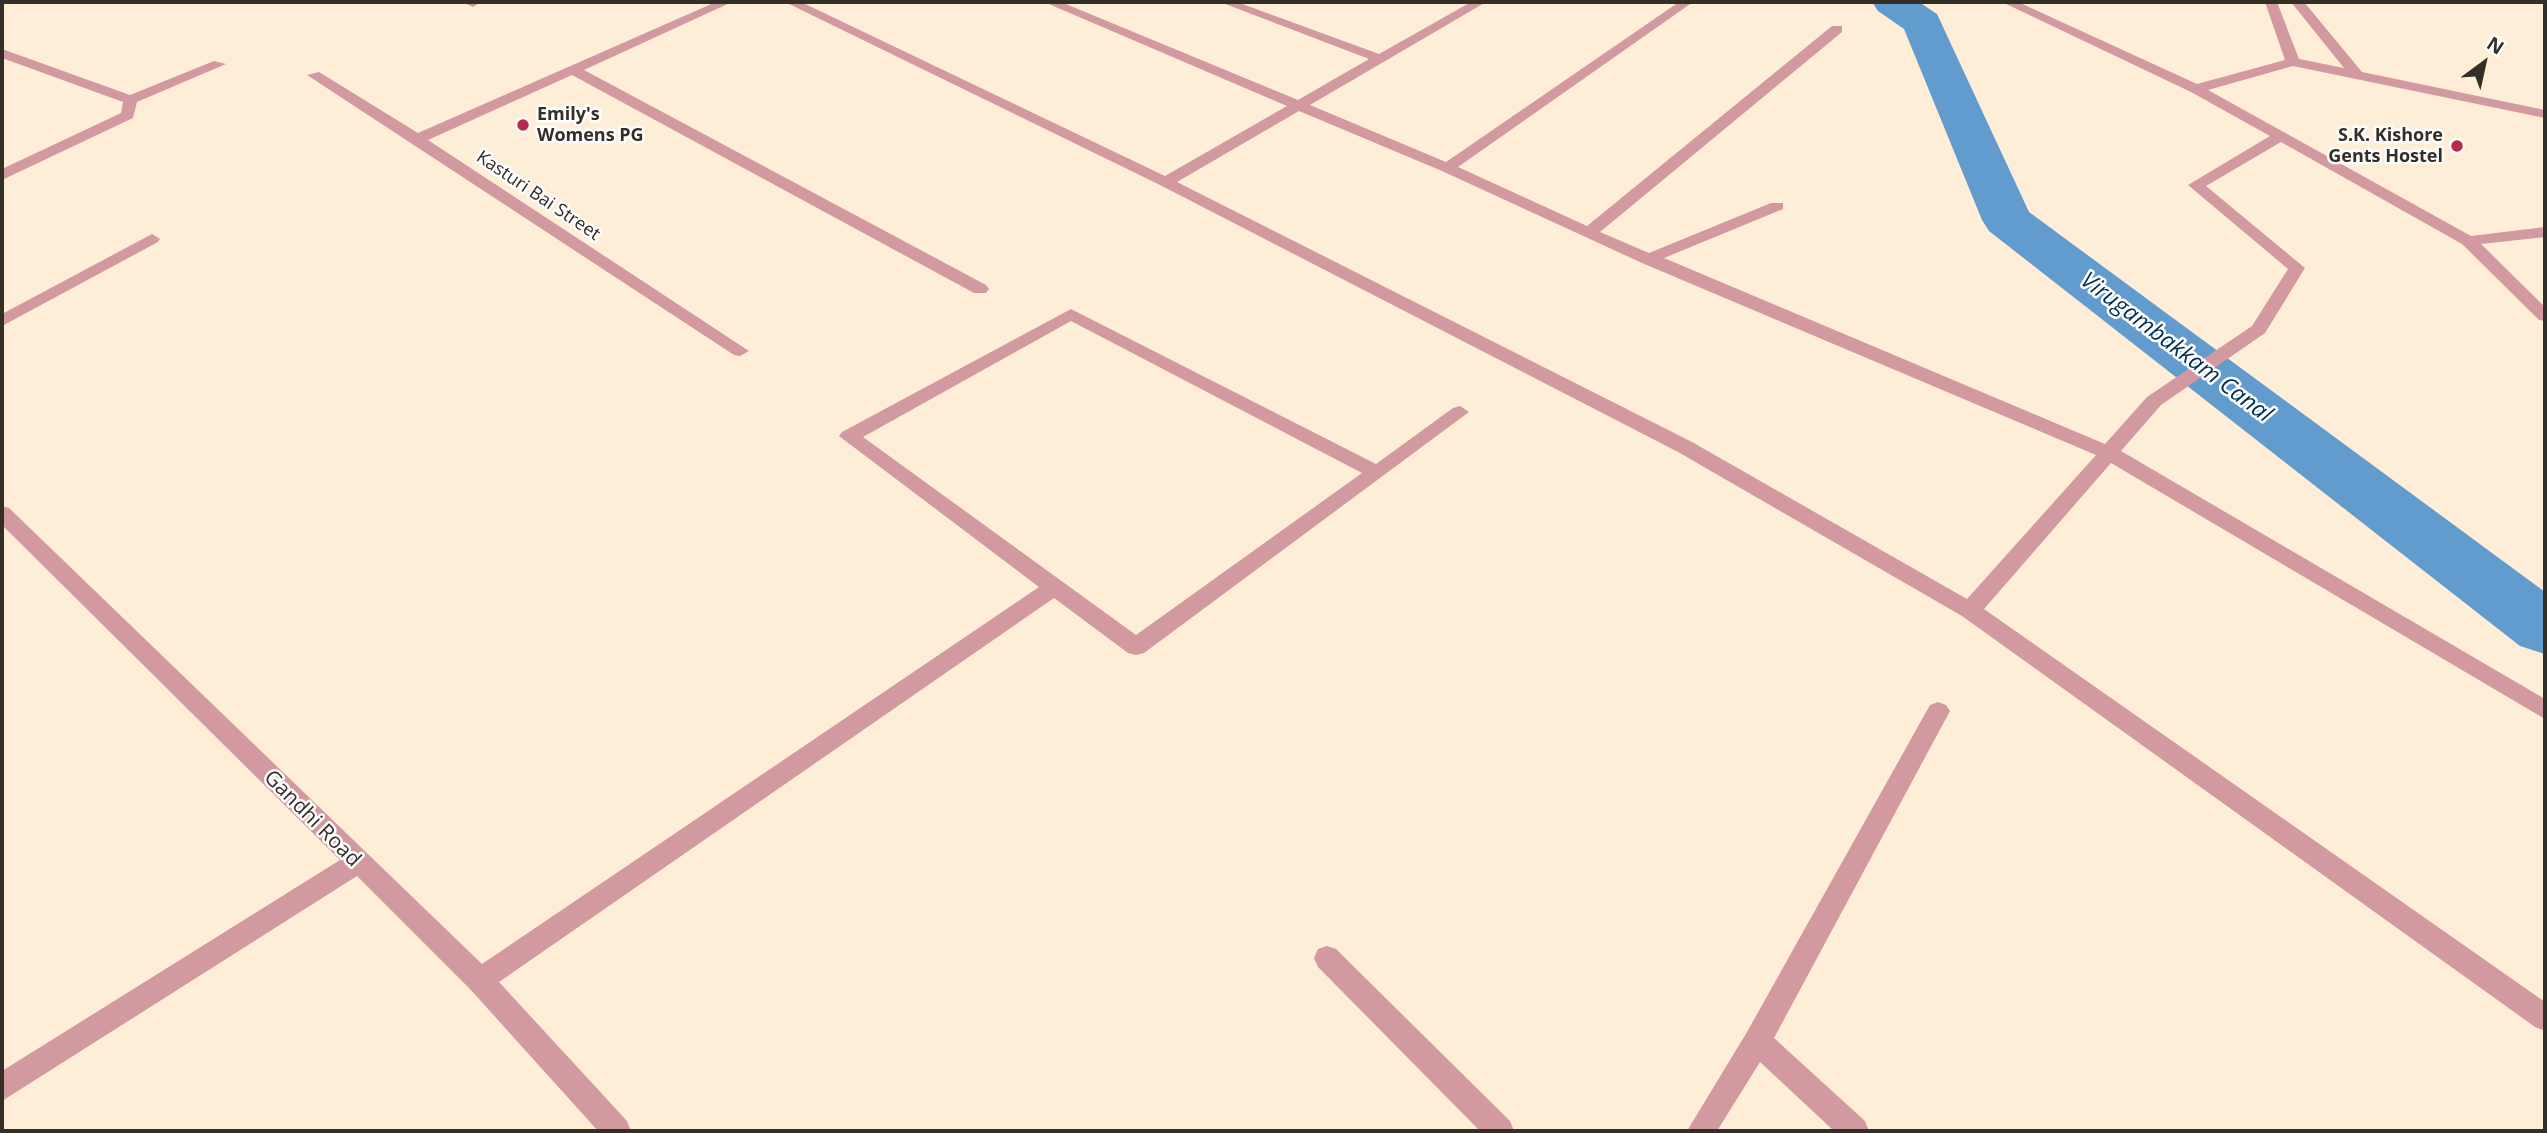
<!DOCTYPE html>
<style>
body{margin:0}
#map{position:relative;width:2547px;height:1133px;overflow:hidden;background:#feeed8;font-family:"Open Sans",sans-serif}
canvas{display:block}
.frame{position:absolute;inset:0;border:4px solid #342f26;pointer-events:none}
.north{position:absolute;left:2449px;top:28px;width:70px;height:70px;-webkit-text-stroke:5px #fefefe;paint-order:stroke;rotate:33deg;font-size:19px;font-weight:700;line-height:28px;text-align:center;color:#342f26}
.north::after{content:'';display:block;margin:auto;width:24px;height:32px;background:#342f26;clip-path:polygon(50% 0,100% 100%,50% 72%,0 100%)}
</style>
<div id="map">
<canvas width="2547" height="1133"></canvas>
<div class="frame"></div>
<div class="north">N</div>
</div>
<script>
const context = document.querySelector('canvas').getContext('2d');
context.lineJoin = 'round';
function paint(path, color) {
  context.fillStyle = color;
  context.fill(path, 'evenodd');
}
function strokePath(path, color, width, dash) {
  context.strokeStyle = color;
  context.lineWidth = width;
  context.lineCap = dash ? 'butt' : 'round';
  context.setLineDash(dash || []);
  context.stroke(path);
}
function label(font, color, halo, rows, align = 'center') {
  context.font = font + ' "Open Sans",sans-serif';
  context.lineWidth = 5;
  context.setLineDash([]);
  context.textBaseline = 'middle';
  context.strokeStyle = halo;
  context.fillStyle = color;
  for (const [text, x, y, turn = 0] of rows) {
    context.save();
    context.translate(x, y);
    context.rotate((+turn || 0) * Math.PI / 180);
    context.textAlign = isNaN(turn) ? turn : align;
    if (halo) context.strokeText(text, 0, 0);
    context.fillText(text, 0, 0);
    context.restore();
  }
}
paint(new Path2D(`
 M 1872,2 L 1919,2 L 1937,14 L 2029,212 L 2545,592 L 2545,654 L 2520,646 L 1989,231 L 1982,220 L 1904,29 L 1878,11 Z`), '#629bce');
paint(new Path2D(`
 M 462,2 L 479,2 L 479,3 L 473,7 Z
 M 716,2 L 732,2 L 584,70 L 986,285 L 989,289 L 986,293 L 974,293 L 572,75 L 428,140 L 749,351 L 740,356 L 734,355 L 307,75 L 319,72 L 418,133 Z
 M 785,2 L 801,2 L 1165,176 L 1287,106 L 1044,2 L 1061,2 L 1298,100 L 1369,59 L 1220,2 L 1237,2 L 1379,54 L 1471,2 L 1486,2 L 1310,105 L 1446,162 L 1679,2 L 1693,2 L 1458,167 L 1587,226 L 1832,26 L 1842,26 L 1842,32 L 1600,232 L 1649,253 L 1771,203 L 1783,203 L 1783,209 L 1664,258 L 2105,444 L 2147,397 L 2252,326 L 2288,269 L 2188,185 L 2270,136 L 2191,92 L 2002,2 L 2018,2 L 2197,84 L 2285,60 L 2265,2 L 2277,2 L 2299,59 L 2344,68 L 2291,2 L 2304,2 L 2362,72 L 2545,110 L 2545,118 L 2293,66 L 2208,90 L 2471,236 L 2545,227 L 2545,237 L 2481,244 L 2545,307 L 2545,321 L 2539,320 L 2462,244 L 2281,142 L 2206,186 L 2305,268 L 2265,333 L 2161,405 L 2121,451 L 2545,699 L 2545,719 L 2111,463 L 1984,609 L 2545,1002 L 2545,1031 L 2535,1027 L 1962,616 L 1678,452 L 1160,185 ZM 1299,111 L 1442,171 L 1642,263 L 2096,455 L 1967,599 L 1692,442 L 1177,182 Z
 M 2,49 L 130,95 L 214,61 L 226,64 L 137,102 L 133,118 L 2,180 L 2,169 L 121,113 L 123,102 L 2,58 Z
 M 152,234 L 160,239 L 158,242 L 2,326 L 2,314 Z
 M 1071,309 L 1376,464 L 1453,408 L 1460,406 L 1469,412 L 1144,653 L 1136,655 L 1128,653 L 1054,598 L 499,982 L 627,1121 L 631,1131 L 598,1131 L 470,989 L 357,876 L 2,1101 L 2,1071 L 340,860 L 2,525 L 2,506 L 9,508 L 482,964 L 1039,587 L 839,436 L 842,432 ZM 1071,321 L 1362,473 L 1136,635 L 863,437 Z
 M 1938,702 L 1946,705 L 1950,711 L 1774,1038 L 1865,1121 L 1869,1131 L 1834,1131 L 1760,1062 L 1717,1131 L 1687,1131 L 1747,1032 L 1930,705 Z
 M 1327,946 L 1336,949 L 1510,1121 L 1514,1131 L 1480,1131 L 1318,967 L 1314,958 L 1318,949 Z`), '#d399a1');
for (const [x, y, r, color] of [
 [523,125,7,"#b9294b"],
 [2457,146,7,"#b9294b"]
]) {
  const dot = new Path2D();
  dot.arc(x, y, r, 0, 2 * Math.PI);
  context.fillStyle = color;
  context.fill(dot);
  strokePath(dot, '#fefefe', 2.5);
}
label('bold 18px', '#342f26', '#fefefe', [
 ["Emily's",537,115],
 ["Womens PG",537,136],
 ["S.K. Kishore",2443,136,"right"],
 ["Gents Hostel",2443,157,"right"]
], 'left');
label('18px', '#342f26', '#fefefe', [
 ["Kasturi Bai Street",538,196,34]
]);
label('21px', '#342f26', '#fefefe', [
 ["Gandhi Road",312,819,45]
]);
label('italic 23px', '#012e50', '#fefefe', [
 ["Virugambakkam Canal",2176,348,37]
]);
</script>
